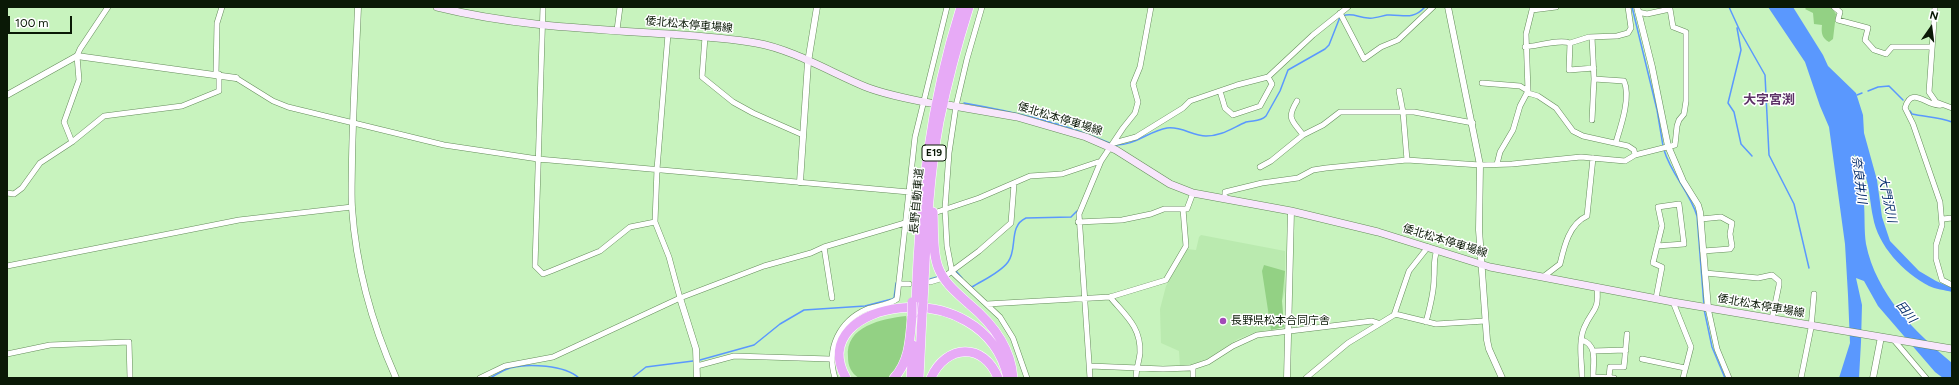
<!DOCTYPE html>
<meta charset="utf-8">
<style>
body{margin:0}
#map{position:relative;width:1959px;height:385px;overflow:hidden;background:#c8f3be;font-family:Figtree,sans-serif}
canvas{display:block}
.frame{position:absolute;inset:0;border:8px solid #0a1906;pointer-events:none}
.north{position:absolute;left:1911px;top:8px;width:40px;height:40px;-webkit-text-stroke:3px #fff;paint-order:stroke;rotate:14deg;font-size:11px;font-weight:700;line-height:16px;text-align:center;color:#0a1906}
.north::after{content:'';display:block;margin:auto;width:14px;height:18px;background:#0a1906;clip-path:polygon(50% 0,100% 100%,50% 72%,0 100%)}
.scale{position:absolute;left:8px;top:16px;width:64px;height:18px;box-sizing:border-box;border:2px solid #0a1906;border-top:0;padding-left:5px;font-size:12px;line-height:14px;white-space:nowrap;color:#0a1906;-webkit-text-stroke:3px #fff;paint-order:stroke}
</style>
<div id="map">
<canvas width="1959" height="385"></canvas>
<div class="frame"></div>
<div class="north">N</div>
<div class="scale">100 m</div>
</div>
<script>
const context = document.querySelector('canvas').getContext('2d');
context.lineJoin = 'round';
function paint(path, color) {
  context.fillStyle = color;
  context.fill(path, 'evenodd');
}
function strokePath(path, color, width, dash) {
  context.strokeStyle = color;
  context.lineWidth = width;
  context.lineCap = dash ? 'butt' : 'round';
  context.setLineDash(dash || []);
  context.stroke(path);
}
function label(font, color, halo, rows, align = 'center') {
  context.font = font + ' Figtree,"Noto Sans JP",sans-serif';
  context.lineWidth = 3;
  context.setLineDash([]);
  context.textBaseline = 'middle';
  context.strokeStyle = halo;
  context.fillStyle = color;
  for (const [text, x, y, turn = 0] of rows) {
    context.save();
    context.translate(x, y);
    context.rotate((+turn || 0) * Math.PI / 180);
    context.textAlign = isNaN(turn) ? turn : align;
    if (halo) context.strokeText(text, 0, 0);
    context.fillText(text, 0, 0);
    context.restore();
  }
}
paint(new Path2D(`
 M 1201,235 L 1285,251 L 1285,291 L 1282,301 L 1284,327 L 1253,333 L 1238,339 L 1204,361 L 1191,366 L 1180,367 L 1179,351 L 1161,343 L 1160,309 L 1166,286 L 1187,249 L 1196,250 L 1199,237 Z`), '#baeaaf');
paint(new Path2D(`
 M 1807,7 L 1831,7 L 1836,14 L 1833,39 L 1829,42 C 1822,38 1821,33 1822,25 L 1814,24 L 1813,13 L 1805,9 Z
 M 1264,265 L 1285,271 L 1282,301 L 1284,327 L 1271,330 L 1262,271 Z
 M 906,316 L 908,323 L 903,357 L 890,378 L 859,378 C 851,373 848,366 848,357 C 845,326 882,319 906,316 Z`), '#93d184');
paint(new Path2D(`
 M 1768,7 L 1793,7 L 1823,55 L 1828,66 L 1856,93 L 1863,115 L 1864,133 L 1877,180 L 1882,217 L 1890,241 L 1919,271 L 1936,281 L 1952,288 L 1952,292 C 1945,290 1935,289 1929,286 C 1903,272 1878,246 1873,217 C 1868,191 1870,175 1854,154 C 1855,170 1862,187 1864,204 C 1865,217 1864,231 1866,244 C 1876,294 1915,332 1952,363 L 1952,378 L 1943,378 L 1935,372 L 1878,306 L 1864,281 L 1856,278 L 1862,305 L 1861,342 L 1859,378 L 1839,378 L 1850,343 L 1848,295 L 1845,244 L 1829,127 L 1820,106 L 1805,62 Z`), '#5a98fe');
strokePath(new Path2D(`
 M 1632,7 L 1657,110 L 1663,146
 M 1729,7 L 1740,31 L 1765,75 L 1769,155 L 1794,204 L 1809,268
 M 1343,16 C 1352,12 1359,18 1368,18 C 1374,19 1381,16 1387,15 C 1403,14 1412,21 1425,7
 M 1737,28 L 1741,50 L 1728,103 L 1734,112 L 1741,144 L 1752,156
 M 1868,91 L 1878,87 L 1889,86 L 1903,100
 M 1857,95 L 1862,93
 M 964,103 C 1015,112 1064,123 1112,144
 M 1910,111 L 1912,114 C 1926,117 1939,117 1952,122
 M 1115,145 C 1134,146 1149,131 1167,128 C 1181,126 1193,136 1206,136 C 1222,136 1232,128 1246,122 C 1254,120 1260,122 1266,116 L 1280,91 L 1288,70 L 1325,49 L 1329,45 L 1340,17
 M 1664,150 C 1671,174 1690,192 1697,216 L 1704,306
 M 956,271 L 962,278
 M 930,279 L 937,277
 M 970,286 L 972,287 C 983,280 1000,273 1008,262 C 1018,249 1008,226 1026,218 L 1071,217 L 1077,211
 M 1704,309 L 1712,347 L 1725,378
 M 700,360 L 754,345 L 780,324 L 804,310 L 865,306 L 892,299 L 894,298 L 896,283
 M 490,378 C 496,375 503,370 510,368 C 528,363 565,365 579,378
 M 632,378 L 646,367 L 693,361`), '#5a98fe', 1.5);
const minor = new Path2D(`
 M 543,7 L 535,266 L 543,274 L 551,271 L 600,251 L 630,227 L 655,222
 M 982,7 L 967,59 L 956,106 L 949,153 L 945,209 L 947,246 L 952,272 L 1000,317 L 1013,338 L 1027,378
 M 1834,7 L 1840,12 L 1838,20 L 1868,28 L 1865,40 L 1874,50 L 1886,54 L 1892,47 L 1931,47
 M 1935,7 L 1929,92 L 1936,102 L 1952,108
 M 1532,8 L 1532,10 L 1556,7
 M 1340,13 L 1364,59 L 1381,47 L 1398,40 L 1433,7
 M 617,30 L 620,7
 M 668,34 L 657,169 L 655,222 L 669,257 L 680,298
 M 705,37 L 702,77 L 733,102 L 753,113 L 803,135
 M 1525,47 C 1538,46 1559,39 1570,43
 M 1594,68 L 1569,70 L 1570,43 L 1589,37 L 1617,36 L 1628,33 L 1631,28 L 1628,7
 M 216,74 L 217,23 L 222,7
 M 236,78 L 273,101 L 288,107 L 444,145 L 538,159 L 909,192
 M 1594,79 L 1624,81 C 1631,97 1621,126 1616,142
 M 1482,83 L 1520,86 L 1528,91
 M 1220,91 L 1225,108 L 1233,115 L 1260,106 L 1272,84 L 1268,77
 M 1399,91 L 1403,112 L 1407,160
 M 1528,93 L 1538,96 L 1556,108 L 1573,131 L 1583,136 L 1628,146 L 1634,150 L 1635,155
 M 1297,101 C 1286,119 1292,120 1303,135
 M 1941,105 C 1928,108 1912,84 1905,108 L 1913,124 L 1940,202 L 1942,225 L 1936,245 L 1936,259 L 1942,280 L 1952,285
 M 1592,120 L 1594,79 L 1592,37
 M 72,142 L 64,122 L 79,80 L 77,56 L 80,49 L 108,7
 M 1114,143 L 1136,137 L 1183,108 L 1190,101 L 1237,85 L 1268,77 L 1313,35 L 1348,7
 M 1497,164 L 1500,152 L 1513,130 L 1520,106 L 1528,91 L 1526,34 L 1532,10
 M 1260,167 L 1271,161 L 1303,135 L 1323,125 L 1340,112 L 1414,112 L 1473,123
 M 7,193 L 14,194 L 22,188 L 40,163 L 72,142 L 104,116 L 182,106 L 219,91 L 219,74
 M 1225,198 L 1225,192 L 1262,183 L 1298,178 L 1313,170 L 1326,168 L 1407,160 L 1480,165 L 1512,164 L 1581,157 L 1625,161 L 1635,155 L 1675,145 L 1677,126 L 1679,120 L 1684,114 L 1686,101 L 1686,32 L 1673,27 L 1670,9 L 1647,14 L 1638,12
 M 937,212 L 979,198 L 1030,176 L 1062,174 L 1101,161
 M 1701,219 L 1721,217 L 1732,223 L 1730,234 L 1732,246 L 1730,249 L 1703,251
 M 1943,219 L 1952,218
 M 1078,222 L 1122,220 L 1151,214 L 1164,209 L 1187,209 L 1193,193
 M 824,247 L 832,298
 M 7,266 L 239,220 L 352,207
 M 1705,273 L 1758,278 L 1772,275 L 1779,281 L 1779,285 L 1772,319
 M 948,274 L 979,251 L 1011,223 L 1014,184
 M 1543,277 L 1560,264 C 1564,247 1569,224 1587,216 L 1593,158
 M 930,282 L 940,279
 M 899,284 L 909,284
 M 1110,297 C 1126,316 1141,327 1140,353 C 1139,362 1136,369 1136,378
 M 1656,298 L 1662,267 L 1653,263 L 1662,226 L 1658,207 L 1679,204 L 1684,244 L 1657,246
 M 1673,302 L 1691,347 L 1683,378
 M 987,304 L 1110,297 L 1166,280 L 1186,246 L 1183,209
 M 1708,308 L 1717,349 L 1729,378
 M 1395,314 L 1436,324 L 1485,321
 M 1426,322 C 1430,307 1434,293 1434,278 C 1435,268 1433,260 1437,250
 M 1893,339 L 1926,378
 M 1582,340 C 1598,345 1593,363 1593,377 L 1614,378
 M 1593,351 L 1626,350
 M 7,354 L 50,345 L 129,342 L 130,378
 M 1642,359 L 1685,368
 M 697,366 L 734,356 L 830,359
 M 1090,366 L 1163,369 L 1190,368 L 1208,362 L 1233,346 L 1257,335 L 1372,321 L 1378,323
 M 1193,367 L 1193,378
 M 1609,377 L 1610,367 L 1624,367 L 1627,334
 M 480,378 L 505,366 L 553,357 L 680,298 L 764,266 L 811,253 L 824,247 L 915,220
 M 835,378 C 826,349 839,321 867,309 C 876,306 890,305 897,299 L 915,137 L 947,7
 M 1090,378 L 1079,214 L 1101,161 L 1123,128 L 1135,113 L 1138,102 L 1133,84 L 1140,67 L 1151,7
 M 1306,378 L 1348,343 L 1394,315 L 1409,271 L 1428,247
 M 1582,378 C 1582,362 1578,343 1584,328 C 1593,307 1599,313 1597,287
 M 1801,378 L 1811,328 L 1814,294`);
const tertiary = new Path2D(`
 M 358,7 C 356,58 353,108 352,159 C 352,175 351,192 352,208 C 356,267 372,324 396,378
 M 1448,7 L 1480,165 L 1479,230 L 1487,340 L 1489,349 L 1502,378
 M 1637,7 L 1652,67 L 1668,146 L 1683,181 L 1698,205 L 1700,212 L 1708,308
 M 7,95 L 77,56 L 236,78
 M 800,182 L 808,62 L 817,7
 M 680,298 L 696,349 L 697,378
 M 1287,378 L 1291,211
 M 1873,378 L 1881,337`);
const secondary = new Path2D(`
 M 437,7 C 513,26 591,29 669,34 C 698,36 727,38 756,43 C 792,49 832,73 866,87 C 887,95 908,99 930,103
 M 948,105 L 1017,117 L 1086,137 L 1116,150 L 1170,184 L 1193,193 L 1291,211 L 1378,232 L 1490,267 L 1673,302 L 1952,349`);
const motorway = new Path2D(`
 M 933,212 C 934,230 932,250 938,267 C 944,283 957,293 969,304 C 992,323 1011,347 1013,378
 M 916,302 C 920,198 929,108 961,7
 M 923,303 C 926,243 928,182 939,122 C 947,83 957,45 969,7
 M 846,378 C 802,300 984,269 1008,378
 M 894,378 C 910,361 910,338 912,316
 M 911,378 L 913,345
 M 919,378 L 922,315
 M 931,378 C 946,344 984,342 998,378`);
strokePath(minor, '#658c5b', 6);
strokePath(tertiary, '#658c5b', 7);
strokePath(secondary, '#658c5b', 8);
strokePath(motorway, '#fff', 10);
strokePath(minor, '#fff', 5);
strokePath(tertiary, '#fff', 6);
strokePath(secondary, '#f8e6fc', 7);
strokePath(motorway, '#e7aaf6', 9);
const motorwayBridge = new Path2D(`
 M 922,315 L 923,303
 M 912,316 L 912,302`);
strokePath(motorwayBridge, '#fff', 10, []);
strokePath(motorwayBridge, '#e7aaf6', 9);
for (const [x, y, r, color] of [
 [1223,321,4,"#a24ab7"]
]) {
  const dot = new Path2D();
  dot.arc(x, y, r, 0, 2 * Math.PI);
  context.fillStyle = color;
  context.fill(dot);
  strokePath(dot, '#fff', 1.5);
}
for (const [x, y, w] of [
 [934,153,24]
]) {
  const box = new Path2D();
  box.roundRect(x - w / 2, y - 8, w, 16, 3);
  context.fillStyle = '#fff';
  context.fill(box);
  strokePath(box, '#0a1906', 1);
}
label('bold 10px', '#0a1906', null, [
 ["E19",934,153]
]);
label('11px', '#0a1906', '#fff', [
 ["倭北松本停車場線",689,25,5],
 ["倭北松本停車場線",1060,119,17],
 ["長野自動車道",917,201,-85],
 ["倭北松本停車場線",1445,241,17],
 ["倭北松本停車場線",1761,306,10]
]);
label('11px', '#0a1906', '#fff', [
 ["長野県松本合同庁舎",1231,321]
], 'left');
label('italic 12px', '#062e6c', '#fff', [
 ["奈良井川",1859,180,83],
 ["大門沢川",1887,199,78],
 ["田川",1906,312,51]
]);
label('bold 13px', '#5d3267', '#fff', [
 ["大字宮渕",1769,100]
]);
</script>
